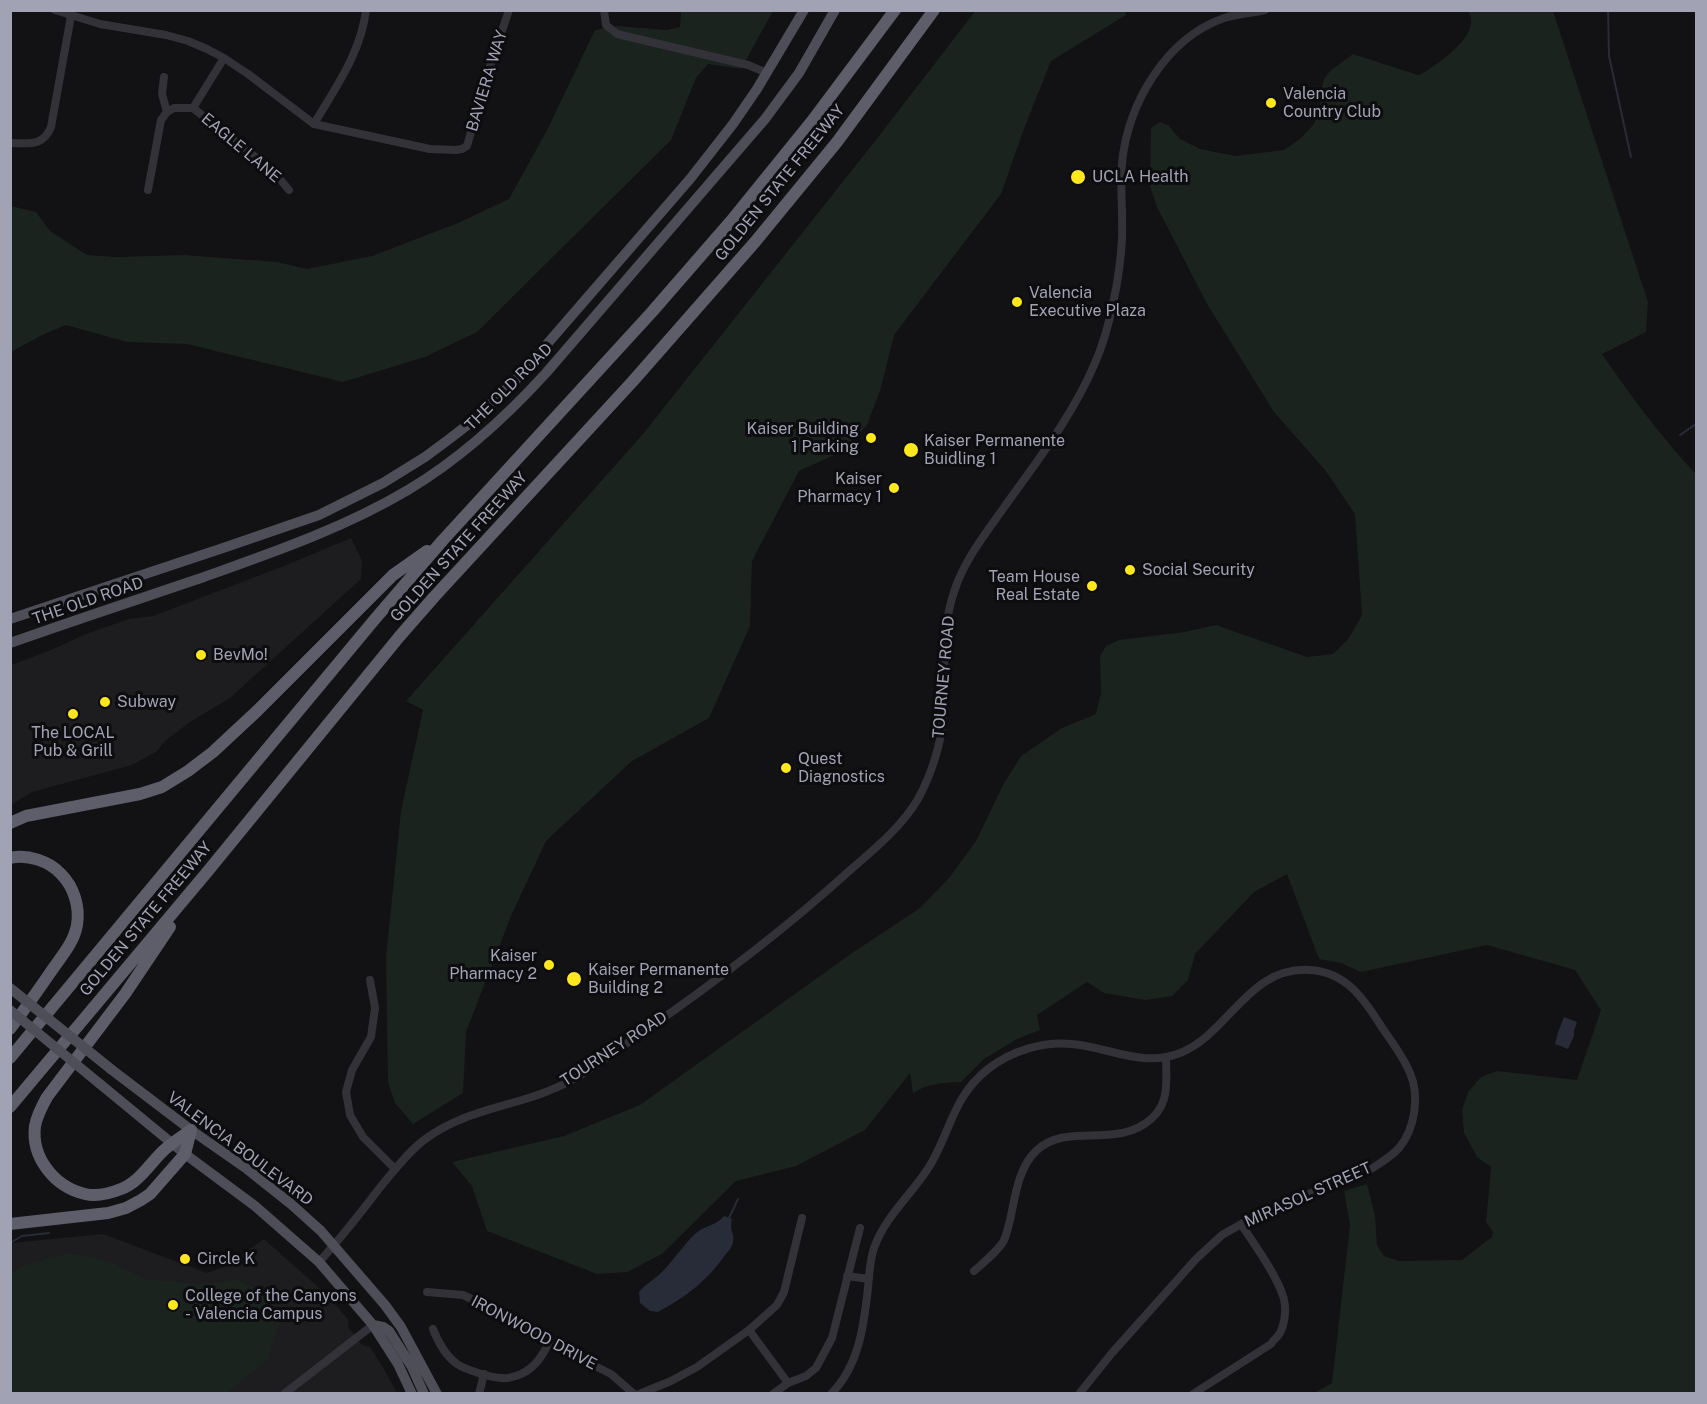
<!DOCTYPE html>
<style>
body{margin:0}
#map{position:relative;width:1707px;height:1404px;overflow:hidden;background:#121113;font-family:"Public Sans",sans-serif}
canvas{display:block}
.frame{position:absolute;inset:0;border:12px solid #a1a3b5;pointer-events:none}
</style>
<div id="map">
<canvas width="1707" height="1404"></canvas>
<div class="frame"></div>
</div>
<script>
const context = document.querySelector('canvas').getContext('2d');
context.lineJoin = 'round';
function paint(path, color) {
  context.fillStyle = color;
  context.fill(path, 'evenodd');
}
function strokePath(path, color, width, dash) {
  context.strokeStyle = color;
  context.lineWidth = width;
  context.lineCap = dash ? 'butt' : 'round';
  context.setLineDash(dash || []);
  context.stroke(path);
}
function label(font, color, halo, rows, align = 'center') {
  context.font = font + ' "Public Sans",sans-serif';
  context.lineWidth = 6;
  context.setLineDash([]);
  context.textBaseline = 'middle';
  context.strokeStyle = halo;
  context.fillStyle = color;
  for (const [text, x, y, turn = 0] of rows) {
    context.save();
    context.translate(x, y);
    context.rotate((+turn || 0) * Math.PI / 180);
    context.textAlign = isNaN(turn) ? turn : align;
    if (halo) context.strokeText(text, 0, 0);
    context.fillText(text, 0, 0);
    context.restore();
  }
}
paint(new Path2D(`
 M 351,538 L 362,561 L 361,579 L 230,698 L 190,722 L 165,741 L 156,752 L 132,765 L 32,792 L 11,805 L 11,665 L 51,650 L 86,634 L 129,619 L 153,616 L 284,566 Z
 M 103,1234 L 207,1273 L 225,1267 L 264,1239 L 325,1293 L 347,1318 L 349,1322 L 348,1327 L 362,1345 L 370,1347 L 384,1369 L 397,1393 L 11,1394 L 11,1243 Z`), '#1d1d20');
paint(new Path2D(`
 M 976,10 L 1125,10 L 1126,15 L 1051,61 L 1025,126 L 1001,194 L 894,335 L 880,391 L 867,425 L 845,450 L 799,471 L 752,561 L 750,626 L 709,718 L 632,761 L 546,841 L 511,916 L 466,1032 L 463,1093 L 413,1124 L 395,1103 L 388,1082 L 386,957 L 401,811 L 423,710 L 406,701 L 643,434 L 879,136 Z
 M 681,11 L 773,11 L 741,69 L 708,64 L 696,78 L 671,140 L 477,332 L 425,357 L 343,382 L 187,344 L 127,342 L 66,325 L 42,335 L 11,352 L 11,206 L 36,212 L 50,231 L 87,255 L 117,257 L 184,255 L 277,262 L 307,269 L 372,256 L 458,223 L 509,199 L 547,130 L 595,30 L 616,26 L 667,30 L 680,27 Z
 M 1468,11 L 1553,11 L 1648,302 L 1646,332 L 1602,354 C 1631,396 1661,437 1696,474 L 1696,1393 L 1314,1393 L 1332,1383 L 1350,1225 L 1344,1191 L 1367,1184 L 1375,1215 L 1377,1245 L 1384,1256 L 1399,1261 L 1462,1260 L 1492,1237 L 1493,1232 L 1486,1222 L 1491,1167 L 1477,1157 L 1464,1133 L 1462,1110 L 1468,1092 L 1481,1077 L 1497,1071 L 1577,1080 L 1601,1010 L 1575,970 L 1487,945 L 1361,972 L 1341,963 L 1319,959 L 1287,874 L 1254,892 L 1195,954 L 1188,980 L 1172,996 L 1145,1000 L 1104,993 L 1087,982 L 1037,1015 L 1040,1030 L 1017,1039 L 984,1059 L 961,1082 C 943,1083 928,1083 913,1093 L 910,1073 L 865,1130 L 796,1166 L 736,1181 L 662,1254 L 627,1272 L 597,1274 L 487,1231 L 472,1186 L 452,1162 L 564,1136 L 640,1105 L 852,953 L 920,908 L 949,878 L 976,841 L 1003,785 L 1021,756 L 1062,728 L 1096,714 L 1101,693 L 1100,656 L 1106,646 L 1119,640 L 1184,632 L 1216,625 L 1307,657 L 1333,654 L 1349,638 L 1362,615 L 1355,514 L 1325,470 L 1274,412 L 1207,304 L 1157,207 L 1150,186 L 1151,128 L 1160,122 L 1168,125 L 1180,139 L 1200,149 L 1236,156 L 1284,150 L 1300,139 L 1314,124 L 1320,107 L 1320,94 L 1322,87 L 1324,79 L 1330,71 L 1353,54 L 1418,75 L 1422,74 C 1439,62 1483,35 1468,11 Z
 M 69,1253 L 95,1258 L 112,1263 L 145,1279 L 201,1284 L 222,1282 L 236,1279 L 260,1290 L 280,1321 L 268,1359 L 227,1393 L 11,1393 L 11,1274 L 22,1266 Z`), '#1b231e');
paint(new Path2D(`
 M 1564,1017 L 1577,1022 L 1574,1031 L 1574,1036 L 1568,1049 L 1555,1044 L 1558,1032 Z
 M 724,1216 L 732,1219 C 729,1232 735,1233 733,1242 C 732,1247 729,1251 726,1254 C 708,1280 686,1297 658,1312 L 650,1311 L 640,1303 L 639,1292 C 646,1283 657,1278 664,1270 C 675,1258 684,1244 696,1233 C 705,1225 716,1226 724,1216 Z`), '#272c38');
strokePath(new Path2D(`
 M 1608,10 L 1609,56 L 1631,157
 M 1680,435 L 1696,424
 M 729,1218 L 738,1199
 M 10,1243 L 22,1236 L 49,1233`), '#272c38', 2);
strokePath(new Path2D(`
 M 55,10 L 100,24 L 166,35 L 188,41 L 207,49 L 224,58 L 248,74 L 314,124 L 430,149 L 456,150 L 462,149 L 467,146 L 490,66 L 509,10
 M 604,10 L 606,25 L 617,34 L 748,65 L 767,73
 M 164,77 L 162,94 L 167,112 L 174,108 L 193,108 L 224,58
 M 193,108 L 273,171 L 289,190
 M 314,124 C 335,88 361,53 366,10
 M 10,143 C 29,143 43,147 51,127 L 71,16
 M 148,190 L 161,120 L 167,112
 M 370,980 L 375,1008 L 371,1037 L 352,1070 L 346,1092 L 350,1115 L 363,1137 L 395,1169
 M 319,1262 C 340,1239 359,1215 378,1190 C 392,1173 406,1154 424,1140 C 469,1106 523,1107 572,1080 C 596,1067 619,1048 642,1033 C 714,983 783,931 848,872 C 873,850 901,828 918,799 C 931,775 941,745 943,718 C 946,676 940,633 954,592 C 964,560 986,533 1005,506 C 1038,460 1073,415 1095,363 C 1110,329 1120,276 1122,239 C 1123,214 1120,188 1122,163 C 1128,104 1165,39 1224,18 C 1237,14 1252,13 1265,10
 M 974,1271 C 984,1262 996,1253 1003,1242 C 1007,1235 1008,1227 1010,1220 C 1015,1198 1018,1168 1036,1151 C 1058,1130 1087,1138 1115,1134 C 1136,1132 1158,1120 1164,1099 C 1168,1086 1166,1071 1166,1057
 M 847,1276 L 869,1279
 M 427,1292 L 463,1295 L 502,1313 L 525,1325 L 549,1343 L 611,1374 L 634,1394
 M 433,1329 C 438,1342 446,1356 457,1364 C 466,1370 492,1378 502,1378 C 508,1379 516,1376 521,1374 C 535,1368 542,1356 549,1343
 M 749,1330 L 788,1383
 M 284,1394 L 373,1325
 M 479,1394 L 484,1374
 M 639,1394 L 671,1381 L 697,1367 L 749,1330 L 777,1305 L 784,1292 L 802,1218
 M 773,1394 L 788,1383 L 806,1376 L 816,1368 L 832,1338 L 860,1228
 M 831,1394 C 859,1366 864,1325 868,1288 C 869,1275 870,1260 874,1248 C 886,1214 915,1192 932,1162 C 952,1126 954,1096 988,1069 C 1011,1051 1043,1041 1072,1044 C 1108,1047 1143,1068 1180,1053 C 1230,1033 1248,966 1310,970 C 1346,972 1364,999 1381,1026 C 1391,1041 1403,1056 1410,1073 C 1420,1096 1415,1129 1399,1148 C 1391,1157 1380,1163 1371,1169 L 1259,1214 L 1222,1235 L 1196,1259 L 1112,1353 L 1079,1394
 M 1193,1394 L 1271,1344 C 1273,1340 1278,1337 1280,1333 C 1285,1323 1287,1307 1283,1296 C 1276,1274 1254,1244 1241,1224`), '#323238', 8);
strokePath(new Path2D(`
 M 10,619 L 226,547 L 319,515 L 383,483 L 425,457 L 448,440 L 470,423 L 515,381 L 690,179 L 733,124 L 757,89 L 804,10
 M 10,643 C 75,620 139,599 204,577 C 274,552 344,528 408,490 C 460,459 505,418 546,373 L 765,119 L 799,73 L 835,10
 M 112,1070 L 191,1130 L 247,1169 L 291,1204 L 321,1231 L 385,1305 L 401,1327 L 437,1394
 M 100,1084 L 185,1154 L 255,1206 L 319,1262 L 373,1325 L 398,1364 L 412,1394
 M 373,1325 L 383,1327 L 389,1331 L 412,1367 L 424,1394`), '#4e4e58', 10);
strokePath(new Path2D(`
 M 10,823 L 26,816 L 140,794 L 162,787 L 188,771 L 213,752 L 257,711 L 393,575 L 427,551
 M 10,858 C 28,854 49,861 61,874 C 74,887 80,907 77,925 C 74,943 60,958 50,973 C 37,992 24,1010 10,1029
 M 170,927 L 125,994 L 47,1097 C 42,1106 37,1115 35,1126 C 31,1158 55,1187 85,1194 C 97,1197 111,1193 121,1189 C 139,1182 149,1165 162,1152 C 170,1144 181,1137 191,1130
 M 10,1058 L 375,619 L 443,540 L 651,313 L 731,221 L 812,121 L 895,10
 M 10,1107 L 208,871 L 399,637 L 434,597 L 633,381 L 755,242 L 837,142 L 934,10
 M 10,1224 L 108,1213 L 126,1208 L 141,1200 L 150,1194 L 185,1154 L 191,1130`), '#5d5e6a', 12);
strokePath(new Path2D(`
 M 10,988 L 112,1070
 M 10,1010 L 100,1084`), '#4e4e58', 10);
for (const [x, y, r, color] of [
 [1271,103,6,"#ffe71d"],
 [1078,177,8,"#ffe71d"],
 [1017,302,6,"#ffe71d"],
 [871,438,6,"#ffe71d"],
 [911,450,8,"#ffe71d"],
 [894,488,6,"#ffe71d"],
 [1130,570,6,"#ffe71d"],
 [1092,586,6,"#ffe71d"],
 [201,655,6,"#ffe71d"],
 [105,702,6,"#ffe71d"],
 [73,714,6,"#ffe71d"],
 [786,768,6,"#ffe71d"],
 [549,965,6,"#ffe71d"],
 [574,979,8,"#ffe71d"],
 [185,1259,6,"#ffe71d"],
 [173,1305,6,"#ffe71d"]
]) {
  const dot = new Path2D();
  dot.arc(x, y, r, 0, 2 * Math.PI);
  context.fillStyle = color;
  context.fill(dot);
  strokePath(dot, '#0d0c0e', 2);
}
label('16px', '#a1a3b5', '#0d0c0e', [
 ["BAVIERA WAY",487,81,-73],
 ["EAGLE LANE",241,148,40],
 ["GOLDEN STATE FREEWAY",780,183,-51],
 ["THE OLD ROAD",509,387,-45],
 ["GOLDEN STATE FREEWAY",459,547,-48],
 ["THE OLD ROAD",88,601,-19],
 ["TOURNEY ROAD",944,677,-85],
 ["GOLDEN STATE FREEWAY",146,919,-50],
 ["TOURNEY ROAD",614,1049,-33],
 ["VALENCIA BOULEVARD",240,1149,37],
 ["MIRASOL STREET",1308,1195,-24],
 ["IRONWOOD DRIVE",534,1333,28]
]);
label('16px', '#a1a3b5', '#0d0c0e', [
 ["Valencia",1283,94],
 ["Country Club",1283,112],
 ["UCLA Health",1092,177],
 ["Valencia",1029,293],
 ["Executive Plaza",1029,311],
 ["Kaiser Building",859,429,"right"],
 ["1 Parking",859,447,"right"],
 ["Kaiser Permanente",924,441],
 ["Buidling 1",924,459],
 ["Kaiser",882,479,"right"],
 ["Pharmacy 1",882,497,"right"],
 ["Social Security",1142,570],
 ["Team House",1080,577,"right"],
 ["Real Estate",1080,595,"right"],
 ["BevMo!",213,655],
 ["Subway",117,702],
 ["The LOCAL",73,733,"center"],
 ["Pub & Grill",73,751,"center"],
 ["Quest",798,759],
 ["Diagnostics",798,777],
 ["Kaiser",537,956,"right"],
 ["Pharmacy 2",537,974,"right"],
 ["Kaiser Permanente",588,970],
 ["Building 2",588,988],
 ["Circle K",197,1259],
 ["College of the Canyons",185,1296],
 ["- Valencia Campus",185,1314]
], 'left');
</script>
